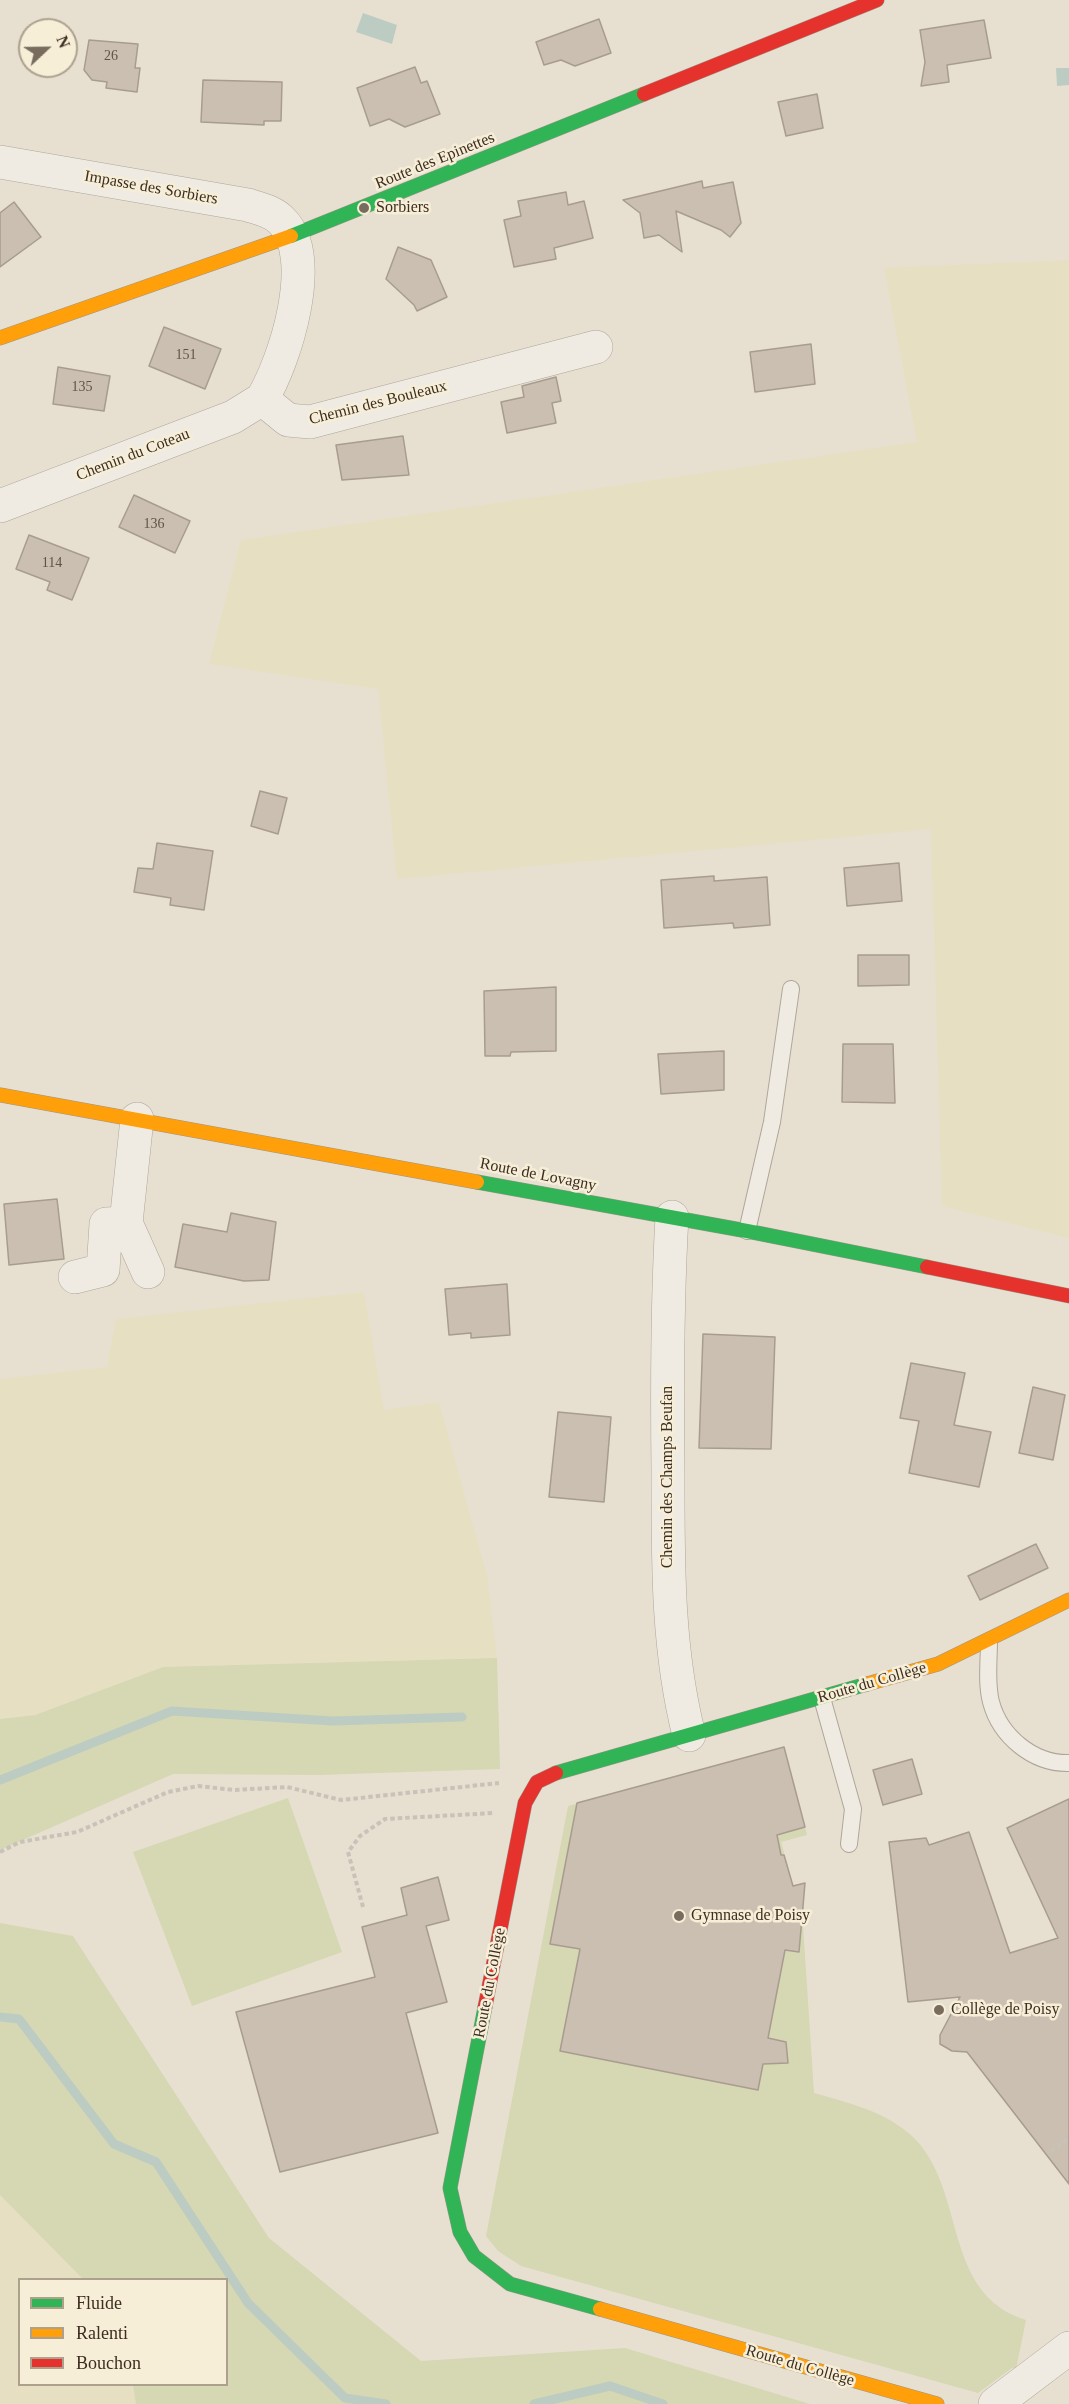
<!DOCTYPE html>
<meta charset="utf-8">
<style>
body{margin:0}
#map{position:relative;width:1069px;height:2404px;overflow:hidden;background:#e7e0d1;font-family:"Times New Roman",serif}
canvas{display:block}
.legend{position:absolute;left:18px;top:2278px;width:210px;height:108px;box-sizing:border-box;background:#f7eed8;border:2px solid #ada18e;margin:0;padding:8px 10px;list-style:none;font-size:18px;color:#3d2e20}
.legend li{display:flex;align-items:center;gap:12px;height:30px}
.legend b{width:30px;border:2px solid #ada18e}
.north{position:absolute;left:18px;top:18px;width:60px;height:60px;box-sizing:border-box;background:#f7eed8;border:2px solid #ada18e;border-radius:50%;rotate:68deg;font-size:16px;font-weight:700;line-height:24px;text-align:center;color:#3d2e20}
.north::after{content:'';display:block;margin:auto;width:21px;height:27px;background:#786c5e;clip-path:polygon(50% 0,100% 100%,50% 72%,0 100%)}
</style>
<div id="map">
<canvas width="1069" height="2404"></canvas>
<ul class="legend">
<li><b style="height:8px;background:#30b455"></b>Fluide</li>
<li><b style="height:8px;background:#ff9f0a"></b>Ralenti</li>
<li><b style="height:8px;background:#e5322d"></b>Bouchon</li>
</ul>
<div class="north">N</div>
</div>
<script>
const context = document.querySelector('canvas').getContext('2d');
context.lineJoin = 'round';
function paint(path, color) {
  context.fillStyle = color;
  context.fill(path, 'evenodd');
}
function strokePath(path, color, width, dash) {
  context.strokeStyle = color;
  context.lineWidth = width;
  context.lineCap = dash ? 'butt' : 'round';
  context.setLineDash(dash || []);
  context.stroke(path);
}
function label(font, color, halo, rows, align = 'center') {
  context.font = font + ' "Times New Roman",serif';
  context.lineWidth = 5;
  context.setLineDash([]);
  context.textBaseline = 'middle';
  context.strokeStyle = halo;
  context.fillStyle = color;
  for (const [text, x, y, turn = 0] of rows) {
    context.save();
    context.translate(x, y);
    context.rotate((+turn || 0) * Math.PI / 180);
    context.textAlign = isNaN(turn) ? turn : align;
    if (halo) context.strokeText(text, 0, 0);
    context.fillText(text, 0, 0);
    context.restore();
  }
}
paint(new Path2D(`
 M 1069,260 L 1069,1238 L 942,1206 L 931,829 L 397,879 L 378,689 L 209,664 L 241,540 L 917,442 L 884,268 Z
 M 364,1292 L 384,1410 L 439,1402 L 487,1576 L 497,1658 L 163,1667 L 35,1715 L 0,1719 L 0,1379 L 107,1367 L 116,1319 Z
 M 0,2195 L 83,2279 L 20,2280 L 20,2384 L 133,2385 L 136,2404 L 0,2404 Z`), '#e6dfc2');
paint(new Path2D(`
 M 497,1658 L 500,1769 L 319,1775 L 173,1774 L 0,1850 L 0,1719 L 35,1715 L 163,1667 Z
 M 784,1747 L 807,1835 L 781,1842 L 793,1885 L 805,1883 L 803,1925 L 814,2093 C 849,2103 885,2111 913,2137 C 967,2189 941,2294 1026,2320 L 1016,2369 L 1012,2368 L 978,2393 L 521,2266 L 498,2251 L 486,2236 L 568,1806 Z
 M 288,1798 L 342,1952 L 192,2006 L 133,1852 Z
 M 0,1923 L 73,1936 L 269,2238 L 421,2361 L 625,2348 L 810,2404 L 136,2404 L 133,2385 L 226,2384 L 226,2280 L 83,2279 L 0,2195 Z`), '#d6d7b3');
paint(new Path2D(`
 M 363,13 L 397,25 L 392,44 L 356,32 Z
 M 1056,68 L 1069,68 L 1069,85 L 1057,86 Z`), '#bcccc2');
strokePath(new Path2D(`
 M 0,1780 L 172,1711 L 333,1721 L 462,1717
 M 0,2017 L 19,2019 L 114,2144 L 156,2162 L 248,2303 L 345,2398 L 386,2404
 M 534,2404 L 610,2386 L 663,2404`), '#bcccc2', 9);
const building = new Path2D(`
 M 599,19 L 611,53 L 575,66 L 561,60 L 544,65 L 536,42 Z
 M 984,20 L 991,58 L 947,65 L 949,82 L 921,86 L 925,62 L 920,30 Z
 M 89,40 L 138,44 L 135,68 L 140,68 L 137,92 L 106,88 L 107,82 L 92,80 L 84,70 Z
 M 415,67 L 421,83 L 427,81 L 440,114 L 405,127 L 389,119 L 370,126 L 357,88 Z
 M 203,80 L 282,82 L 281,121 L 264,121 L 264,125 L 201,122 Z
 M 817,94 L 823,128 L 786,136 L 778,102 Z
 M 702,181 L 703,188 L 733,182 L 741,223 L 730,237 L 721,230 L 676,211 L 682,252 L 659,235 L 644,238 L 640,213 L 623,200 Z
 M 566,192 L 568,205 L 584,201 L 593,238 L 554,248 L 556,259 L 514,267 L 504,220 L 521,216 L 518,201 Z
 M 14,202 L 41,237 L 0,267 L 0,213 Z
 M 398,247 L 431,260 L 447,297 L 417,311 L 414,305 L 386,279 Z
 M 164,327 L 221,349 L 205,389 L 149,366 Z
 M 811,344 L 815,384 L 755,392 L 750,352 Z
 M 58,367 L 110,376 L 104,411 L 53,404 Z
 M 556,377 L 561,401 L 552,403 L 556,423 L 507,433 L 501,402 L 524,397 L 522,386 Z
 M 403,436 L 409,475 L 342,480 L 336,445 Z
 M 134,495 L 190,521 L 175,553 L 119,527 Z
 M 29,535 L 89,558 L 72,600 L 47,590 L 50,582 L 16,569 Z
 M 260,791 L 287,798 L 278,834 L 251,826 Z
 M 157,843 L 213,851 L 204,910 L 170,905 L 171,898 L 134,892 L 138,868 L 153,869 Z
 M 899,863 L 902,901 L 847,906 L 844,868 Z
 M 714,876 L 714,881 L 767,877 L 770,925 L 734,928 L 733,923 L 664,928 L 661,880 Z
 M 858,955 L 909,955 L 909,985 L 858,986 Z
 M 556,987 L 556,1051 L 511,1052 L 510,1056 L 485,1056 L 484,991 Z
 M 843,1044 L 893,1044 L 895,1103 L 842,1102 Z
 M 724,1051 L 724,1090 L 661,1094 L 658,1054 Z
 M 57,1199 L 64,1259 L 9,1265 L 4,1204 Z
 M 231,1213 L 276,1222 L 269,1280 L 244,1281 L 175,1267 L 183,1224 L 227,1232 Z
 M 507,1284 L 510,1335 L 471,1338 L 471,1333 L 449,1335 L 445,1289 Z
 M 703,1334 L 775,1337 L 771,1449 L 699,1448 Z
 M 911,1363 L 965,1373 L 954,1425 L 991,1432 L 979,1487 L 909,1473 L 919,1421 L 900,1418 Z
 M 1033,1387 L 1065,1395 L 1053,1460 L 1019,1453 Z
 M 558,1412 L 611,1417 L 604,1502 L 549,1497 Z
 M 1036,1544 L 1048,1568 L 980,1600 L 968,1576 Z
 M 784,1747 L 805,1827 L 777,1835 L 781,1855 L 784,1855 L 793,1886 L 805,1883 L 799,1952 L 785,1950 L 768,2038 L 786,2042 L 788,2063 L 763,2064 L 758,2090 L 560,2051 L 580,1949 L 550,1944 L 577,1803 Z
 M 912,1759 L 922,1794 L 883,1805 L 873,1770 Z
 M 1069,1799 L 1069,2184 L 967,2052 L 952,2051 L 940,2044 L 940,2035 L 960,1997 L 908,2002 L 889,1842 L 926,1838 L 929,1845 L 969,1832 L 1010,1953 L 1058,1938 L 1007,1828 Z
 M 438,1877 L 449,1920 L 426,1926 L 447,2002 L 406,2013 L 438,2133 L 280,2172 L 236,2012 L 375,1977 L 362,1927 L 407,1915 L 401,1888 Z`);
paint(building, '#cbbfb2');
strokePath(building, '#a89c90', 1.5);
const lane = new Path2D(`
 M 747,1231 L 772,1122 L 791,989
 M 989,1641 C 989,1661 986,1683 991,1702 C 1000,1736 1033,1764 1069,1763
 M 822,1698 L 853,1809 L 849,1844`);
const street = new Path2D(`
 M 0,162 L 248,205 C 260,209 272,211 281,220 C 319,256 285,361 262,399 L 288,420 L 310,422 L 596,347
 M 0,506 L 233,417 L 262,399
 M 672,1217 C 667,1302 667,1387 668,1472 C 668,1561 667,1648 689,1735
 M 126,1223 L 137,1119
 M 75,1277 L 103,1270 L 106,1224 L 126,1223 L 148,1272
 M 995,2404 L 1069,2348`);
const fast = new Path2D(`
 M 291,236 L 644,94
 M 477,1182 L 747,1231 L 927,1267
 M 556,1773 L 867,1684
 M 485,2007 L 450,2188 L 460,2232 L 474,2256 L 510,2284 L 600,2309`);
const slow = new Path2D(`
 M 0,338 L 291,236
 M 0,1095 L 477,1182
 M 867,1684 L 938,1664 L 1069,1600
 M 600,2309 L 937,2404`);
const jam = new Path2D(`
 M 644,94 L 877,0
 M 927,1267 L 1069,1296
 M 485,2007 L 525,1803 L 537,1782 L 556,1773`);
strokePath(lane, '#ada599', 18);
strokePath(street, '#ada599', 34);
strokePath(fast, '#9c958a', 15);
strokePath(slow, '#9c958a', 15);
strokePath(jam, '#9c958a', 15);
strokePath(new Path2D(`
 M 0,1852 L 20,1842 L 77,1832 L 168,1792 L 198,1786 L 234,1790 L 287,1787 L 341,1800 L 499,1783
 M 363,1907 L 348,1852 L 360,1836 L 385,1819 L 493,1813
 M 1051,2151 L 1069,2138`), '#c8c2b9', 4, [4.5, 3]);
strokePath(lane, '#efebe3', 16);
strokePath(street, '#efebe3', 33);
strokePath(fast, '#30b455', 14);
strokePath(slow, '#ff9f0a', 14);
strokePath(jam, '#e5322d', 14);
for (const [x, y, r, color] of [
 [364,208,6,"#786c5e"],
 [679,1916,6,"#786c5e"],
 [939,2010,6,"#786c5e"]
]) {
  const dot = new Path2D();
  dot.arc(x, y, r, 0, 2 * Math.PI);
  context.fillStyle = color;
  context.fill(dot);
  strokePath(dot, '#f7eed8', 2);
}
label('14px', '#605244', null, [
 ["26",111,56],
 ["151",186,355],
 ["135",82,387],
 ["136",154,524],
 ["114",52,563]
]);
label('16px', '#3d2e20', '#f7eed8', [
 ["Route des Epinettes",435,161,-22],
 ["Impasse des Sorbiers",151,188,10],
 ["Chemin des Bouleaux",378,403,-14],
 ["Chemin du Coteau",133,455,-21],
 ["Route de Lovagny",538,1175,11],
 ["Chemin des Champs Beufan",668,1477,-90],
 ["Route du Collège",872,1683,-16],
 ["Route du Collège",490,1983,-79],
 ["Route du Collège",800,2366,16]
]);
label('16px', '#3d2e20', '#f7eed8', [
 ["Sorbiers",376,208],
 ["Gymnase de Poisy",691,1916],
 ["Collège de Poisy",951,2010]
], 'left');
</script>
